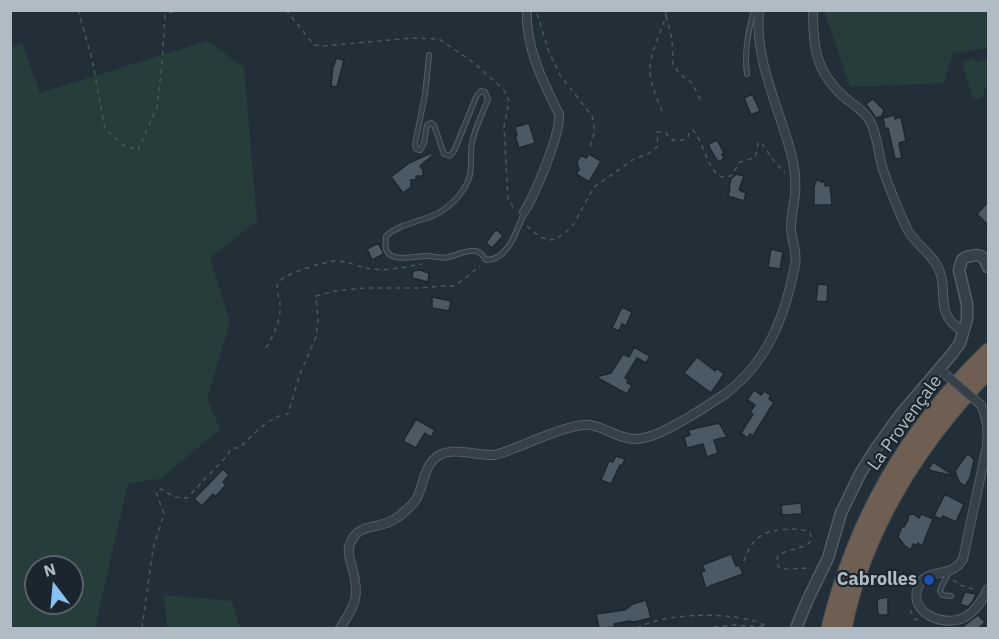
<!DOCTYPE html>
<meta charset="utf-8">
<style>
body{margin:0}
#map{position:relative;width:999px;height:639px;overflow:hidden;background:#222f38;font-family:"IBM Plex Sans",sans-serif}
canvas{display:block}
.frame{position:absolute;inset:0;border:12px solid #b0bbc5;pointer-events:none}
.north{position:absolute;left:24px;top:555px;width:60px;height:60px;box-sizing:border-box;background:#1b252d;border:2px solid #57616a;border-radius:50%;rotate:344deg;font-size:16px;font-weight:700;line-height:24px;text-align:center;color:#b0bbc5}
.north::after{content:'';display:block;margin:auto;width:21px;height:27px;background:#86c1f4;clip-path:polygon(50% 0,100% 100%,50% 72%,0 100%)}
</style>
<div id="map">
<canvas width="999" height="639"></canvas>
<div class="frame"></div>
<div class="north">N</div>
</div>
<script>
const context = document.querySelector('canvas').getContext('2d');
context.lineJoin = 'round';
function paint(path, color) {
  context.fillStyle = color;
  context.fill(path, 'evenodd');
}
function strokePath(path, color, width, dash) {
  context.strokeStyle = color;
  context.lineWidth = width;
  context.lineCap = dash ? 'butt' : 'round';
  context.setLineDash(dash || []);
  context.stroke(path);
}
function label(font, color, halo, rows, align = 'center') {
  context.font = font + ' "IBM Plex Sans",sans-serif';
  context.lineWidth = 4.5;
  context.setLineDash([]);
  context.textBaseline = 'middle';
  context.strokeStyle = halo;
  context.fillStyle = color;
  for (const [text, x, y, turn = 0] of rows) {
    context.save();
    context.translate(x, y);
    context.rotate((+turn || 0) * Math.PI / 180);
    context.textAlign = isNaN(turn) ? turn : align;
    if (halo) context.strokeText(text, 0, 0);
    context.fillText(text, 0, 0);
    context.restore();
  }
}
paint(new Path2D(`
 M 823,11 L 988,11 L 988,48 L 953,53 L 944,83 L 850,87 L 825,13 Z
 M 207,41 L 244,67 L 257,221 L 210,258 L 230,322 L 207,399 L 220,429 L 160,479 L 128,483 L 95,628 L 11,628 L 11,48 L 22,43 L 40,93 ZM 36,567 L 72,567 L 72,603 L 36,603 Z
 M 974,58 L 976,63 L 988,59 L 988,88 L 983,90 L 985,96 L 973,100 L 962,62 Z
 M 164,595 L 232,601 L 240,628 L 167,628 Z`), '#273d3b');
const building = new Path2D(`
 M 336,58 L 344,60 L 337,87 L 331,86 L 333,66 L 334,65 Z
 M 752,94 L 760,111 L 751,115 L 744,98 Z
 M 873,99 L 884,110 L 882,116 L 876,118 L 866,104 Z
 M 895,115 L 895,119 L 901,117 L 906,141 L 899,143 L 902,158 L 895,159 L 888,128 L 885,129 L 883,118 Z
 M 529,123 L 535,143 L 519,148 L 515,136 L 517,136 L 515,127 Z
 M 717,140 L 724,153 L 722,154 L 724,159 L 718,162 L 709,147 L 709,144 Z
 M 431,153 L 433,155 L 420,166 L 423,170 L 423,176 L 416,176 L 416,180 L 411,180 L 411,187 L 403,193 L 391,177 L 409,163 Z
 M 589,154 L 601,161 L 589,182 L 576,174 L 579,170 L 577,162 L 581,155 L 586,158 Z
 M 736,174 L 744,176 L 739,190 L 746,193 L 744,201 L 728,196 L 730,187 L 729,187 L 731,179 Z
 M 817,179 L 821,182 L 825,182 L 825,186 L 830,185 L 832,205 L 814,205 L 814,187 Z
 M 988,202 L 988,225 L 977,214 Z
 M 496,229 L 503,236 L 492,248 L 486,243 Z
 M 378,243 L 384,254 L 372,260 L 367,249 Z
 M 771,249 L 783,252 L 780,269 L 768,267 Z
 M 420,270 L 429,273 L 428,282 L 412,278 L 413,271 Z
 M 818,284 L 828,285 L 827,302 L 816,301 Z
 M 432,297 L 451,301 L 449,311 L 432,308 Z
 M 622,307 L 632,312 L 626,326 L 622,324 L 619,331 L 612,328 Z
 M 634,347 L 650,356 L 646,363 L 637,358 L 625,378 L 628,379 L 627,383 L 632,385 L 627,394 L 596,377 L 611,373 L 623,354 L 629,357 Z
 M 697,357 L 715,371 L 717,368 L 724,374 L 711,393 L 684,373 Z
 M 754,390 L 761,395 L 764,391 L 771,395 L 769,399 L 774,402 L 753,436 L 750,434 L 748,438 L 741,433 L 753,414 L 750,412 L 755,405 L 747,400 Z
 M 416,419 L 435,430 L 431,437 L 425,433 L 416,448 L 403,441 Z
 M 719,423 L 727,437 L 714,440 L 718,453 L 707,457 L 703,444 L 687,448 L 684,437 L 690,435 L 688,430 Z
 M 967,454 L 972,457 L 974,460 L 970,478 L 965,486 L 959,482 L 955,471 Z
 M 616,456 L 625,459 L 622,466 L 620,465 L 611,484 L 601,480 L 609,461 L 613,462 Z
 M 933,462 L 954,476 L 932,471 L 928,469 Z
 M 223,469 L 229,475 L 223,482 L 226,485 L 215,497 L 213,494 L 202,506 L 194,499 Z
 M 945,494 L 964,504 L 956,522 L 943,516 L 941,519 L 934,516 Z
 M 801,503 L 802,514 L 782,515 L 781,505 Z
 M 914,514 L 919,518 L 921,514 L 933,519 L 922,546 L 918,543 L 917,546 L 913,544 L 911,550 L 904,545 L 898,537 L 902,526 L 904,527 L 908,520 L 908,515 Z
 M 731,554 L 736,566 L 739,565 L 743,574 L 710,586 L 706,589 L 701,572 L 705,571 L 702,565 Z
 M 965,592 L 976,594 L 973,601 L 968,607 L 960,604 Z
 M 888,597 L 888,615 L 878,615 L 877,599 Z
 M 646,600 L 651,618 L 634,622 L 629,621 L 614,624 L 615,627 L 599,628 L 596,614 L 625,610 L 633,604 Z
 M 978,615 L 985,622 L 979,628 L 961,628 Z`);
paint(building, '#4a5964');
strokePath(building, '#1d272f', 1.5);
const service = new Path2D(`
 M 429,55 L 425,95 L 415,144 L 416,149 L 420,150 L 424,143 L 427,125 L 431,123 L 434,125 L 444,154 L 450,156 L 454,151 L 477,95 L 481,91 L 485,92 L 488,99 C 483,113 475,127 472,143 C 470,153 472,165 470,175 C 466,190 454,203 442,211 C 425,222 401,222 386,236 C 386,240 385,246 386,250 C 392,263 415,256 426,256 C 434,256 441,259 449,257 C 458,255 467,249 476,251 C 481,252 483,256 486,260 C 509,260 517,229 524,213
 M 747,74 C 744,53 748,31 754,10
 M 948,572 C 947,579 941,584 940,591 L 942,595 L 951,596`);
const minor = new Path2D(`
 M 813,10 C 813,46 815,71 844,97 C 853,105 864,110 870,121 C 878,137 878,153 883,170 C 890,189 898,210 907,229 C 914,242 928,251 936,264 C 952,289 930,312 964,332
 M 524,212 C 535,194 561,134 559,114 C 543,82 525,47 527,10
 M 981,405 C 988,419 988,431 987,446 L 963,559 C 951,580 927,566 918,587 C 908,614 946,628 965,617 C 976,611 983,599 988,589
 M 340,628 C 356,605 360,595 352,567 C 350,560 347,551 350,544 C 358,522 377,530 393,520 C 397,518 401,515 404,512 C 409,508 414,503 417,498 C 424,484 424,465 438,456 C 454,446 475,456 493,455 C 503,454 511,449 520,446 C 537,439 564,427 583,425 C 601,423 617,440 637,439 C 656,437 673,426 689,417 C 701,410 713,402 725,394 C 768,362 785,316 795,265 C 798,252 791,240 791,227 C 791,216 794,205 795,194 C 796,182 795,169 792,157 C 780,109 754,61 759,10`);
const tertiary = new Path2D(`
 M 796,628 L 808,599 L 828,558 L 841,513 L 861,472 L 877,447 L 900,415 L 952,354 L 960,343 L 967,319 L 967,304 L 959,270 L 962,260 L 966,257 L 976,255 L 981,256 L 985,260 L 988,267`);
const motorway = new Path2D(`
 M 829,628 C 856,518 907,430 988,351
 M 844,628 C 864,529 919,443 988,371`);
strokePath(service, '#535e67', 6);
strokePath(minor, '#535e67', 10);
strokePath(tertiary, '#535e67', 13);
strokePath(motorway, '#404b53', 17);
strokePath(new Path2D(`
 M 78,10 L 92,59 L 105,129 L 123,145 L 138,150 L 157,107 L 162,64 L 165,15 L 176,10
 M 239,10 L 248,10
 M 286,10 L 314,45 L 323,46 L 412,38 L 439,39 L 473,62 L 504,90 L 509,101 L 504,127 L 508,198 L 515,211
 M 537,14 L 549,52 L 560,75 L 592,116 L 595,130 L 590,147
 M 666,16 L 672,39 L 673,65 L 680,74 L 692,83 L 701,101
 M 662,111 C 657,99 650,84 650,70 C 650,52 661,33 666,15 L 665,10
 M 527,226 L 540,237 L 549,240 L 555,239 L 566,232 L 574,224 L 594,187 L 634,159 L 648,154 L 658,146 L 657,132 L 665,132 C 673,143 675,142 688,138 L 689,133 L 693,130 C 704,143 706,164 717,174 C 721,178 726,177 731,176 L 740,162 C 754,158 757,159 758,143 L 761,142 L 775,163 L 785,173
 M 266,348 C 274,334 281,321 280,304 C 280,297 274,289 279,282 C 285,273 324,262 335,261 C 348,261 359,267 371,269 C 388,271 406,267 422,264
 M 744,561 C 748,549 753,540 764,534 C 772,529 800,527 808,532 C 812,534 811,537 811,541 C 803,550 788,548 778,556 C 776,562 776,565 781,569 L 811,568
 M 953,580 L 960,585 L 976,590
 M 910,610 L 915,619 L 922,622
 M 142,628 L 153,549 L 164,514 L 156,492 L 161,489 L 174,497 L 187,498 L 224,459 L 232,448 L 239,448 C 253,435 269,416 288,414 L 300,374 L 316,337 L 318,320 L 316,296 L 335,291 L 365,288 L 421,288 L 441,286 L 453,286 L 463,280 L 480,266
 M 637,628 C 667,612 741,610 770,628
 M 705,628 L 735,625 L 759,627 L 764,625`), '#455a59', 1.5, [4.5, 4.5]);
strokePath(service, '#354049', 4);
strokePath(minor, '#354049', 8);
strokePath(tertiary, '#354049', 10);
strokePath(motorway, '#6f5f53', 15);
const minorBridge = new Path2D(`
 M 945,374 L 981,405`);
strokePath(minorBridge, '#535e67', 10, []);
strokePath(minorBridge, '#354049', 8);
for (const [x, y, r, color] of [
 [929,580,6,"#1a4fb4"]
]) {
  const dot = new Path2D();
  dot.arc(x, y, r, 0, 2 * Math.PI);
  context.fillStyle = color;
  context.fill(dot);
  strokePath(dot, '#1b252d', 2);
}
label('18px', '#b0bbc5', '#1b252d', [
 ["La Provençale",905,423,-54]
]);
label('bold 18px', '#b0bbc5', '#1b252d', [
 ["Cabrolles",917,580]
], 'right');
</script>
